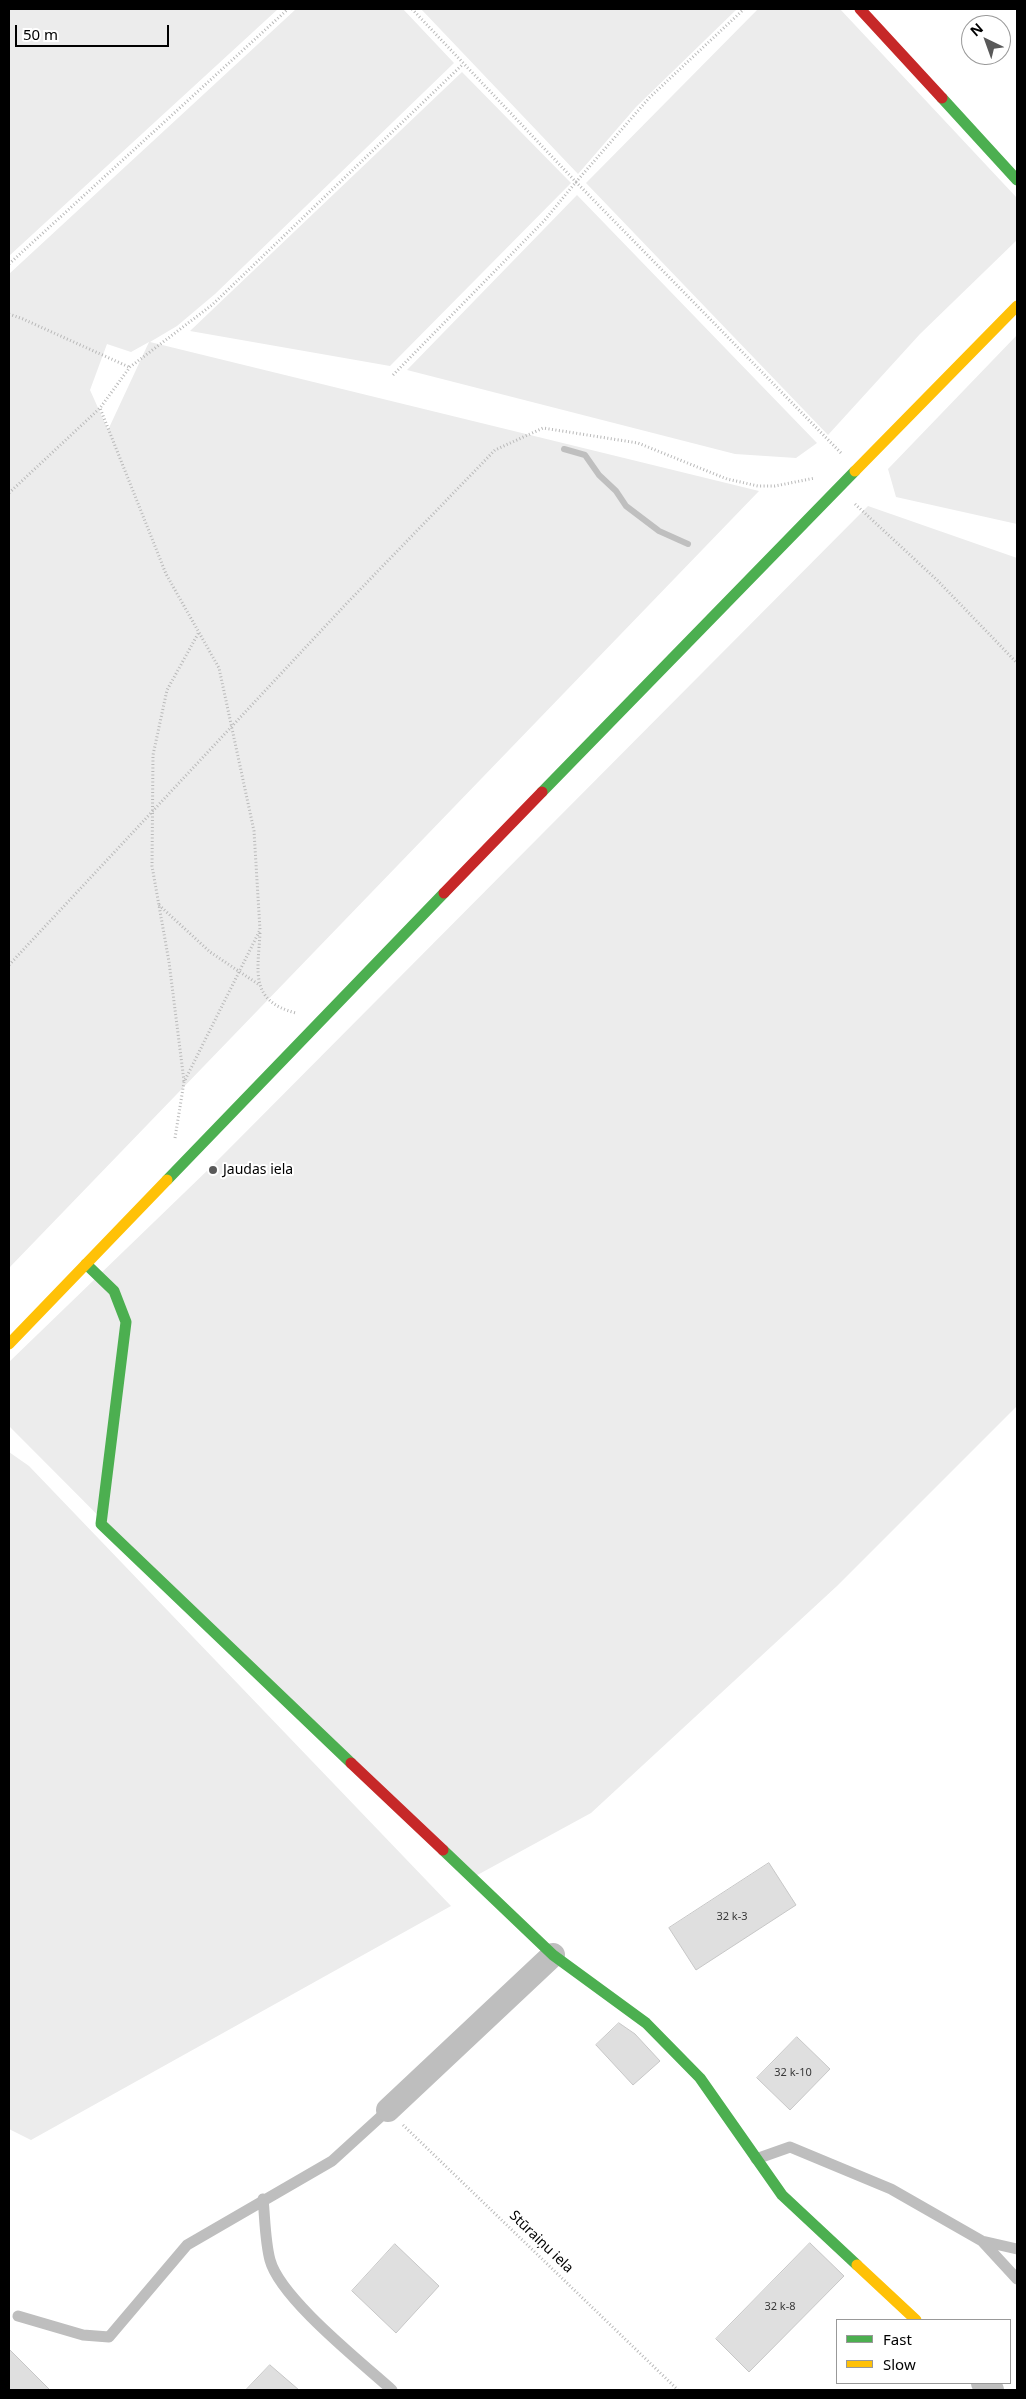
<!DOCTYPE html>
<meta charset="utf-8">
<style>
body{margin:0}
#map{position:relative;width:1026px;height:2399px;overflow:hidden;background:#fff;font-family:"Noto Sans",sans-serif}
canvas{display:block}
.frame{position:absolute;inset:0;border:10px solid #000;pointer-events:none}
.legend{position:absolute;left:836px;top:2319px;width:175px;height:65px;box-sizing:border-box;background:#fff;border:1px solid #999;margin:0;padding:6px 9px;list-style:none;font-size:15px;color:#000}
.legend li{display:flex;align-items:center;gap:10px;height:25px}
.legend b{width:25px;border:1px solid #999}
.north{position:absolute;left:961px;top:15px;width:50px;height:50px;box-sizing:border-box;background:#fff;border:1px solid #999;border-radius:50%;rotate:318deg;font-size:14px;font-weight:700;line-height:20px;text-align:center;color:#000}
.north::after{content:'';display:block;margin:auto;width:18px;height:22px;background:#595959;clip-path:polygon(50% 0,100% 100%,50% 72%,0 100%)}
.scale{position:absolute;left:15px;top:25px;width:154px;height:22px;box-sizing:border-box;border:2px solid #000;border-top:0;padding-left:6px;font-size:15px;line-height:18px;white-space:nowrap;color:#000;-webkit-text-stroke:4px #fff;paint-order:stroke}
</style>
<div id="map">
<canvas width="1026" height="2399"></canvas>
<div class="frame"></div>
<ul class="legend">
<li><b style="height:6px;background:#4caf50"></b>Fast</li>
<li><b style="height:6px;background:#ffc107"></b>Slow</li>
</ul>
<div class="north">N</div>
<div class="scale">50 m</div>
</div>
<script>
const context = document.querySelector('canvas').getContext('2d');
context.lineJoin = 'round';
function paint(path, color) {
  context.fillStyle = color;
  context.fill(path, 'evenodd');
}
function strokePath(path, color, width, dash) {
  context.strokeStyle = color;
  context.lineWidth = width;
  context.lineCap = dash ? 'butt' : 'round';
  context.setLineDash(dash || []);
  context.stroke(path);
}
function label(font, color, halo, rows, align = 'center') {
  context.font = font + ' "Noto Sans",sans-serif';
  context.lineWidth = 4;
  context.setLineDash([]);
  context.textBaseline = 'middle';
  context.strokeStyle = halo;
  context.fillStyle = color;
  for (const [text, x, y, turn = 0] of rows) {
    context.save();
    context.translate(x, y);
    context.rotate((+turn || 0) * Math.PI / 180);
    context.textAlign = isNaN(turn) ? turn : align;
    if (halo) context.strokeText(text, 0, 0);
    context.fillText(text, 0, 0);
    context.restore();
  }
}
paint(new Path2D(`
 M 9,9 L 278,9 L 9,256 Z
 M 296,9 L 403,9 L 454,63 L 215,294 L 177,326 L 150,342 L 759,491 L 9,1268 L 9,274 ZM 149,342 L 108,430 L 90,390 L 107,344 L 131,352 Z
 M 421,9 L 737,9 L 636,107 L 578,174 Z
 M 758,9 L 840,9 L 1017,198 L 1017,240 L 920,334 L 828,435 L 586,183 Z
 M 462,72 L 571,183 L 390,366 L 190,331 Z
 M 577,195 L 817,443 L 796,458 L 735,454 L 407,370 Z
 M 1017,335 L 1017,524 L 896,497 L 888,469 Z
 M 868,506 L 1017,558 L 1017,1406 L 837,1586 L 591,1813 L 470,1879 L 228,1646 L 9,1426 L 9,1362 L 213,1165 Z
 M 9,1452 L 29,1466 L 451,1906 L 31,2140 L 9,2129 Z`), '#ececec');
strokePath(new Path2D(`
 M 564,449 L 585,455 L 599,475 L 616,491 L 626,506 L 659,531 L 688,544`), '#bfbfbf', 6);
const building = new Path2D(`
 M 769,1863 L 796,1905 L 696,1970 L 669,1928 Z
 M 619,2023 L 635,2034 L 660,2061 L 633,2085 L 596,2045 Z
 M 797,2037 L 830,2069 L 790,2110 L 757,2078 Z
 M 810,2243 L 844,2276 L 749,2372 L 716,2339 Z
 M 395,2244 L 439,2286 L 396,2333 L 352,2291 Z
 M 9,2349 L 50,2390 L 9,2390 Z
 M 270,2365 L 299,2390 L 246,2390 Z`);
paint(building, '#dfdfdf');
strokePath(building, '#c7c7c7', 1);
strokePath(new Path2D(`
 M 412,9 L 576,182 L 649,98 L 744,9
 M 9,264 L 288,9
 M 9,314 L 23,319 L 129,367
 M 393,375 L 544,221 L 576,182 L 841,453
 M 9,493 L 100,408
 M 855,504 L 937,580 L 1017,663
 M 159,905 L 210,952 L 258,984
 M 260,933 C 258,972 249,1001 296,1013
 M 9,965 L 347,603 L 495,450 L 543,428 L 638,443 L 727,479 L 758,486 L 775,486 L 815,478
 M 184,1081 L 169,962 L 152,866 L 153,755 L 167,690 L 199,632
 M 175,1138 L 184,1082 L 260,930 L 254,831 L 219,668 L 166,574 L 100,408 L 130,367 L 212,305 L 463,64
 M 403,2125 L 678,2390`), '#b9b9b9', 3, [1, 2.5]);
strokePath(new Path2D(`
 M 756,2159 L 790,2147 L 891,2189 L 982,2241 L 1017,2249
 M 263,2199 C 265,2218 265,2241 270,2260 C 280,2298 361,2362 392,2390
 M 982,2241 L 1017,2279
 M 18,2316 L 83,2335 L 109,2337 L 187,2245 L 332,2161 L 388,2110`), '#bebebe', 11);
strokePath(new Path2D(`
 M 388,2110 L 553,1955
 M 983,2383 L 992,2390`), '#bebebe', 24);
strokePath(new Path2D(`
 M 942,98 L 1017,180
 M 542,792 L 855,471
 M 167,1180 L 444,893
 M 86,1264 L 114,1291 L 126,1322 L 101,1524 L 351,1763
 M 443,1850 L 553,1955 L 646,2023 L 700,2078 L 782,2195 L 857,2265`), '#4caf50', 11);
strokePath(new Path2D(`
 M 855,471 L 1017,306
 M 9,1344 L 167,1180
 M 857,2265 L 916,2320`), '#ffc107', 11);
strokePath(new Path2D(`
 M 860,9 L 942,98
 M 444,893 L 542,792
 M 351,1763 L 443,1850`), '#c62828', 11);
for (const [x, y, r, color] of [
 [213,1170,5,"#595959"]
]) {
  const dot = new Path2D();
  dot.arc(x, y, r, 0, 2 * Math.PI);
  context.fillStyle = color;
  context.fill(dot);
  strokePath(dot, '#fff', 2);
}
label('11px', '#383838', null, [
 ["32 k-3",732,1917],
 ["32 k-10",793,2073],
 ["32 k-8",780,2307]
]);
label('14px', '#000', '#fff', [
 ["Jaudas iela",223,1170]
], 'left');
label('14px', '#000', '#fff', [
 ["Stūraiņu iela",541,2242,44]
]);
</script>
